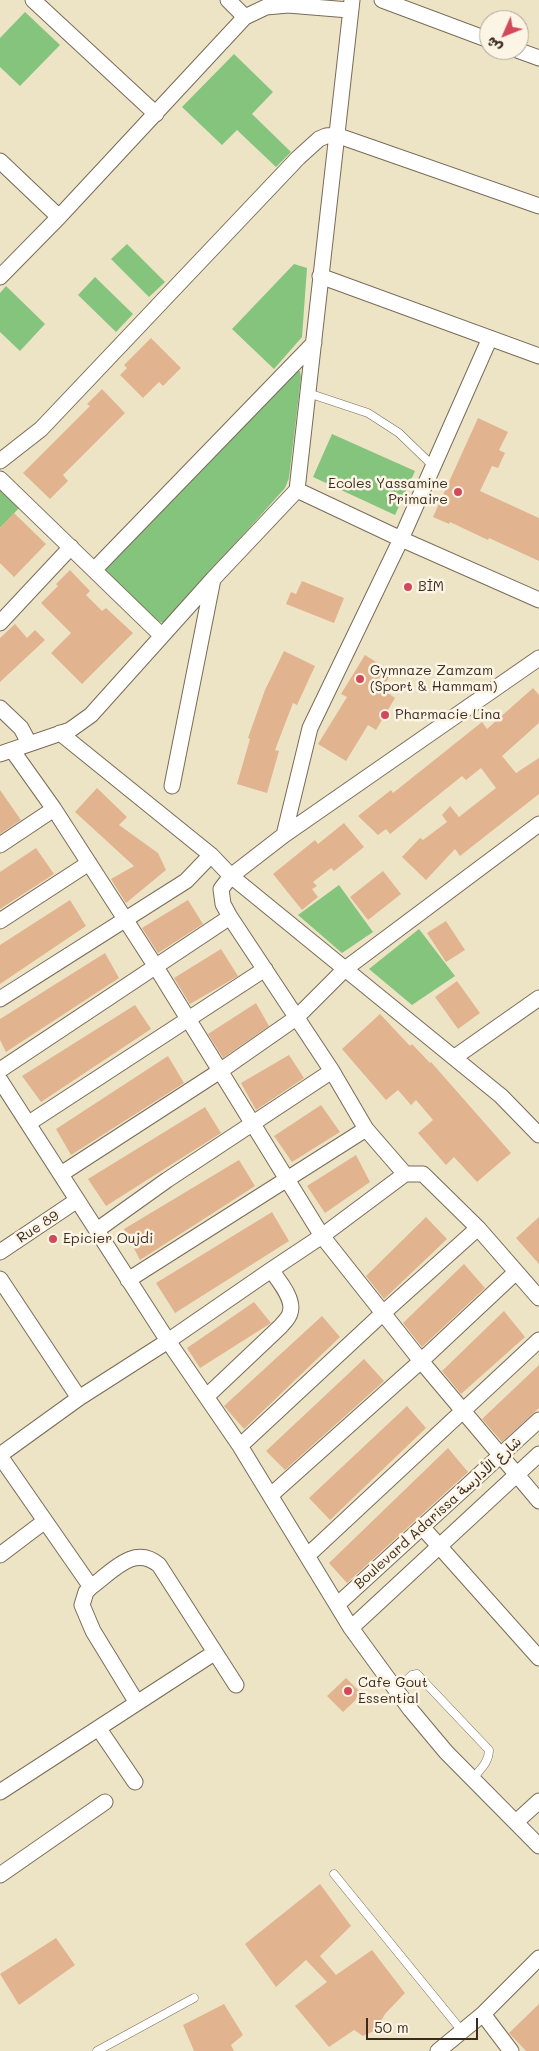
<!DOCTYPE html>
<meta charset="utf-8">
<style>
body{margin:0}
#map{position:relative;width:539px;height:2051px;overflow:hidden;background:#ede4c5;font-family:Mali,"Playpen Sans Arabic",sans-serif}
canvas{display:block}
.north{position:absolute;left:479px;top:10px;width:50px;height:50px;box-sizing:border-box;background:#fcf5e5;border:1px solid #afa495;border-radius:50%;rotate:226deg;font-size:14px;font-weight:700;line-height:20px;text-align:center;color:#3b2a1e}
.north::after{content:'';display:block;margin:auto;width:18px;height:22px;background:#d1495b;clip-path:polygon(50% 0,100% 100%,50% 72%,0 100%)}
.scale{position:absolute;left:366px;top:2018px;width:112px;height:22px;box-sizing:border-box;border:2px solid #3b2a1e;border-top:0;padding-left:6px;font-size:15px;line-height:18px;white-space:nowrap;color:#3b2a1e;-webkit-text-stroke:4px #fcf5e5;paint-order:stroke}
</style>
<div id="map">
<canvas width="539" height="2051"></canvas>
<div class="north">ش</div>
<div class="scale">50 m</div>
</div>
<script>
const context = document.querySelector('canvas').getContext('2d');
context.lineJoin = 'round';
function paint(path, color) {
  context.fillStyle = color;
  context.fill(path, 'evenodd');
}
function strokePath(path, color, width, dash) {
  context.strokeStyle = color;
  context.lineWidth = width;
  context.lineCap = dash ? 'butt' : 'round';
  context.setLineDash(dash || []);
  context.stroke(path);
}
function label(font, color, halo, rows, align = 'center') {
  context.font = font + ' Mali,"Playpen Sans Arabic",sans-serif';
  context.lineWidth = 5;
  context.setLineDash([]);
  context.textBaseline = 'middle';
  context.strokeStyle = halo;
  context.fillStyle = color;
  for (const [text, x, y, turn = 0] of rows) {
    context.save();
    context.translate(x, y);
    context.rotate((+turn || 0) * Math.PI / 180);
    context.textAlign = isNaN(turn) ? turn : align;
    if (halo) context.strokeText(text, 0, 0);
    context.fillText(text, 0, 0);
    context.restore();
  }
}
paint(new Path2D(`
 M 25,12 L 60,45 L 20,86 L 0,67 L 0,38 Z
 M 234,54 L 273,92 L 252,114 L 291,152 L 276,167 L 237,130 L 222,145 L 182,107 Z
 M 127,244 L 165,282 L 149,297 L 111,259 Z
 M 294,264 L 307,268 L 302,337 L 274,369 L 232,329 Z
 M 95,277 L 133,314 L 116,332 L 78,295 Z
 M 6,286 L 45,324 L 20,351 L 0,332 L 0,293 Z
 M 297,371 L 300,371 L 301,377 L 289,478 L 285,488 L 166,621 L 163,623 L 155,620 L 104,571 L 106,567 Z
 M 332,434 L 415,471 L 395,515 L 313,477 Z
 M 0,489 L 20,507 L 0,528 Z
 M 339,885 L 373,932 L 342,953 L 298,915 Z
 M 419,929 L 455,976 L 412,1005 L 369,969 Z`), '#85c47c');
paint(new Path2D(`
 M 151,338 L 181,368 L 163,386 L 159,382 L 143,398 L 120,375 L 127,368 L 124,365 Z
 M 102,389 L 125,413 L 63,475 L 68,481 L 50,499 L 23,473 L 90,406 L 87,404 Z
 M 478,418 L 508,432 L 499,450 L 505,453 L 498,468 L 492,466 L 480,491 L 539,518 L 539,561 L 489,538 L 488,540 L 450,522 L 449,524 L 433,517 Z
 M 14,513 L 46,544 L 14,577 L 0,563 L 0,528 Z
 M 70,570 L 90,591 L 86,595 L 102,611 L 106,608 L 133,633 L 82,684 L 51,653 L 71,633 L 41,603 L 58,586 L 56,584 Z
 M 302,581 L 344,598 L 334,623 L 286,604 L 291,592 L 296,594 Z
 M 15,624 L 27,638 L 35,630 L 45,640 L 0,682 L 0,638 Z
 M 284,651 L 315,666 L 297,705 L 293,703 L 275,750 L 279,751 L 267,793 L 237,784 L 250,739 L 248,738 L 265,690 Z
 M 365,655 L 392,672 L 382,689 L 395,698 L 376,730 L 368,725 L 346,761 L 318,744 L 347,697 L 341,694 Z
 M 533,688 L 539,695 L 539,723 L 502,756 L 516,773 L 539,758 L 539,794 L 460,856 L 455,849 L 426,880 L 402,857 L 420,838 L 423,840 L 447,822 L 442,815 L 450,806 L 459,817 L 496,788 L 481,768 L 466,780 L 462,776 L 390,834 L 386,829 L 378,835 L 358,816 L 391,790 L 393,793 L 482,722 L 487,729 Z
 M 97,788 L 127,817 L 119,825 L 158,853 L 166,870 L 126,903 L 111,879 L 134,866 L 75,812 Z
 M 0,790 L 21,820 L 0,834 Z
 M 344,823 L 364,847 L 334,871 L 331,868 L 313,882 L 317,886 L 312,889 L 318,897 L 302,910 L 273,874 L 315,840 L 318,844 Z
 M 36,848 L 54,874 L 0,909 L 0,872 Z
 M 383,871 L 401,894 L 368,920 L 350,897 Z
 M 70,900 L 86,926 L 0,984 L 0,945 Z
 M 188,900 L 203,924 L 158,953 L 142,928 Z
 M 446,921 L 465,950 L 446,962 L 427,933 Z
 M 221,949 L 238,976 L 190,1004 L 174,978 Z
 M 105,953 L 119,978 L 6,1052 L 0,1040 L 0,1019 Z
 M 457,981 L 480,1013 L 458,1029 L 435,997 Z
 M 256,1003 L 269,1026 L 223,1058 L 208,1034 Z
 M 135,1005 L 151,1029 L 41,1102 L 22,1076 Z
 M 380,1014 L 410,1046 L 412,1044 L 430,1063 L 431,1062 L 511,1153 L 477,1182 L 454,1157 L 446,1165 L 418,1133 L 433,1120 L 416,1100 L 411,1105 L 398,1090 L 386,1100 L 342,1049 Z
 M 289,1055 L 304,1078 L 256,1110 L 241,1083 Z
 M 168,1056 L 184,1083 L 71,1155 L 56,1129 Z
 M 321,1105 L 340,1132 L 292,1162 L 274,1136 Z
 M 205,1107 L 221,1133 L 106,1206 L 88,1179 Z
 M 356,1155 L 370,1182 L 325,1213 L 307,1186 Z
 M 239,1160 L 255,1186 L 140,1260 L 124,1229 Z
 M 272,1212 L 289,1241 L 175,1313 L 156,1283 Z
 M 426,1217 L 447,1239 L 384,1299 L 366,1276 Z
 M 539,1217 L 539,1264 L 516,1238 Z
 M 464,1264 L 485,1288 L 422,1347 L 403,1323 Z
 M 254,1302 L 271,1323 L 200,1368 L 187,1348 Z
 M 504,1311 L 525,1337 L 461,1394 L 442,1371 Z
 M 322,1316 L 340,1337 L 244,1429 L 224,1406 Z
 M 364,1359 L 384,1381 L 285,1470 L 266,1451 Z
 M 539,1365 L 539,1408 L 502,1442 L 482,1419 Z
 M 407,1406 L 426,1428 L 330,1520 L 309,1498 Z
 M 448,1448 L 468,1472 L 347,1583 L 329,1563 Z
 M 346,1678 L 362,1694 L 343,1712 L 327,1696 Z
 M 320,1884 L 351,1926 L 320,1956 L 336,1975 L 372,1950 L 405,1993 L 385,2014 L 376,2030 L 363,2036 L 354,2030 L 329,2047 L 295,2006 L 327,1982 L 306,1960 L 276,1987 L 245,1944 Z
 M 56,1938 L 75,1965 L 19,2005 L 0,1974 Z
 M 224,2004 L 243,2035 L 231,2045 L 234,2051 L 194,2051 L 183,2025 Z
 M 539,2004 L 539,2051 L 526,2051 L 509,2033 Z`), '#e2b38f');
const lane = new Path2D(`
 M 308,393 L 368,413 L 399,433 L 433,466
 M 396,1690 L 412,1675 L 417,1674 L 489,1750 C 489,1762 480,1770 473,1778
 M 334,1874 L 462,2031
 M 97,2051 L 194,1998`);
const street = new Path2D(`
 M 33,0 L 156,114
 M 228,0 L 245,17
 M 382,0 L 489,40
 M 517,50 L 539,58
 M 0,161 L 59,217
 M 320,276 L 539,356
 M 0,277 L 59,217 L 245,17 L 266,7 L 288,5 L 349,10
 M 0,461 L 41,429 L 298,158 L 319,139 L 326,136 L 336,135 L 539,206
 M 0,479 L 161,635
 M 297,490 L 401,539 L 539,600
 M 94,570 L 314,343
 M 0,623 L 71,547
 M 539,658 L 284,835 L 231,876 L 221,889 L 223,904 L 230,917 L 332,1071 L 366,1129 L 405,1174 L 423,1174 L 478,1228 L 539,1298
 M 0,708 L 21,728 L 29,743
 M 60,733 L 211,855 L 231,876 L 501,1096 L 539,1135
 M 12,750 L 54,809 L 156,967 L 322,1236 L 421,1361 L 539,1501
 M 0,754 L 70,730 L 91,715 L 213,579 L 297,490 L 352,0
 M 172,786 L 213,579
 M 284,835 L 310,728 L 401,539 L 490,338
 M 0,845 L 54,809
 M 0,921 L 89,863
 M 0,999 L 186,881 L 211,855
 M 455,1057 L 539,998
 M 0,1070 L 230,917
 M 0,1080 L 168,1341 L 240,1446 L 351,1628 L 410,1709 L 446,1752 L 539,1846
 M 29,1123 L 265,969
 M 61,1174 L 220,1071 L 296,1018 L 345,969 L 539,824
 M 97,1230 L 167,1180 L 332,1071
 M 0,1252 L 76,1201
 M 0,1279 L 79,1398
 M 128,1280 L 366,1129
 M 207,1396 L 281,1326 C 284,1322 289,1318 290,1313 C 295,1299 278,1280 271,1270
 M 240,1446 L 382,1314 L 478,1228
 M 0,1455 L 79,1398 L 168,1341 L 271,1270 L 322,1236 L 405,1174
 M 0,1456 L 91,1587
 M 271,1495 L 421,1361 L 516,1272
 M 423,1528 L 539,1658
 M 0,1555 L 45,1521
 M 307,1556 L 539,1340
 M 337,1605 L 539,1420
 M 351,1628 L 539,1454
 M 137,1703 L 93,1631 L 82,1605 L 86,1592 L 91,1587 C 113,1571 134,1544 159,1565 L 236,1685
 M 99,1729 L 135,1782
 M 0,1792 L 214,1653
 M 516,1822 L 539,1801
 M 0,1875 L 105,1802
 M 483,2014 L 511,2051
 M 438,2051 L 483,2014 L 539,1958`);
strokePath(lane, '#796b58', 9);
strokePath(street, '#796b58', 17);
strokePath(lane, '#fff', 8);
strokePath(street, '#fff', 15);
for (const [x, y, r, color] of [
 [458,492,5,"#d1495b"],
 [408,587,5,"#d1495b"],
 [360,679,5,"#d1495b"],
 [385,715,5,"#d1495b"],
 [53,1239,5,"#d1495b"],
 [348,1691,5,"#d1495b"]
]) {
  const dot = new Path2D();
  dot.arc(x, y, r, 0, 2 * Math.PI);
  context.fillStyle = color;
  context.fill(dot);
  strokePath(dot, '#fcf5e5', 2);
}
label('14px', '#3b2a1e', '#fcf5e5', [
 ["Ecoles Yassamine",448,484,"right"],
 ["Primaire",448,500,"right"],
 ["BİM",418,587],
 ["Gymnaze Zamzam",370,671],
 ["(Sport & Hammam)",370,687],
 ["Pharmacie Lina",395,715],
 ["Epicier Oujdi",63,1239],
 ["Cafe Gout",358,1683],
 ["Essential",358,1699]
], 'left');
label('14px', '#3b2a1e', '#fcf5e5', [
 ["Rue 89",38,1227,-33],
 ["Boulevard Adarissa شارع الأدارسة",438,1513,-42]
]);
</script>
